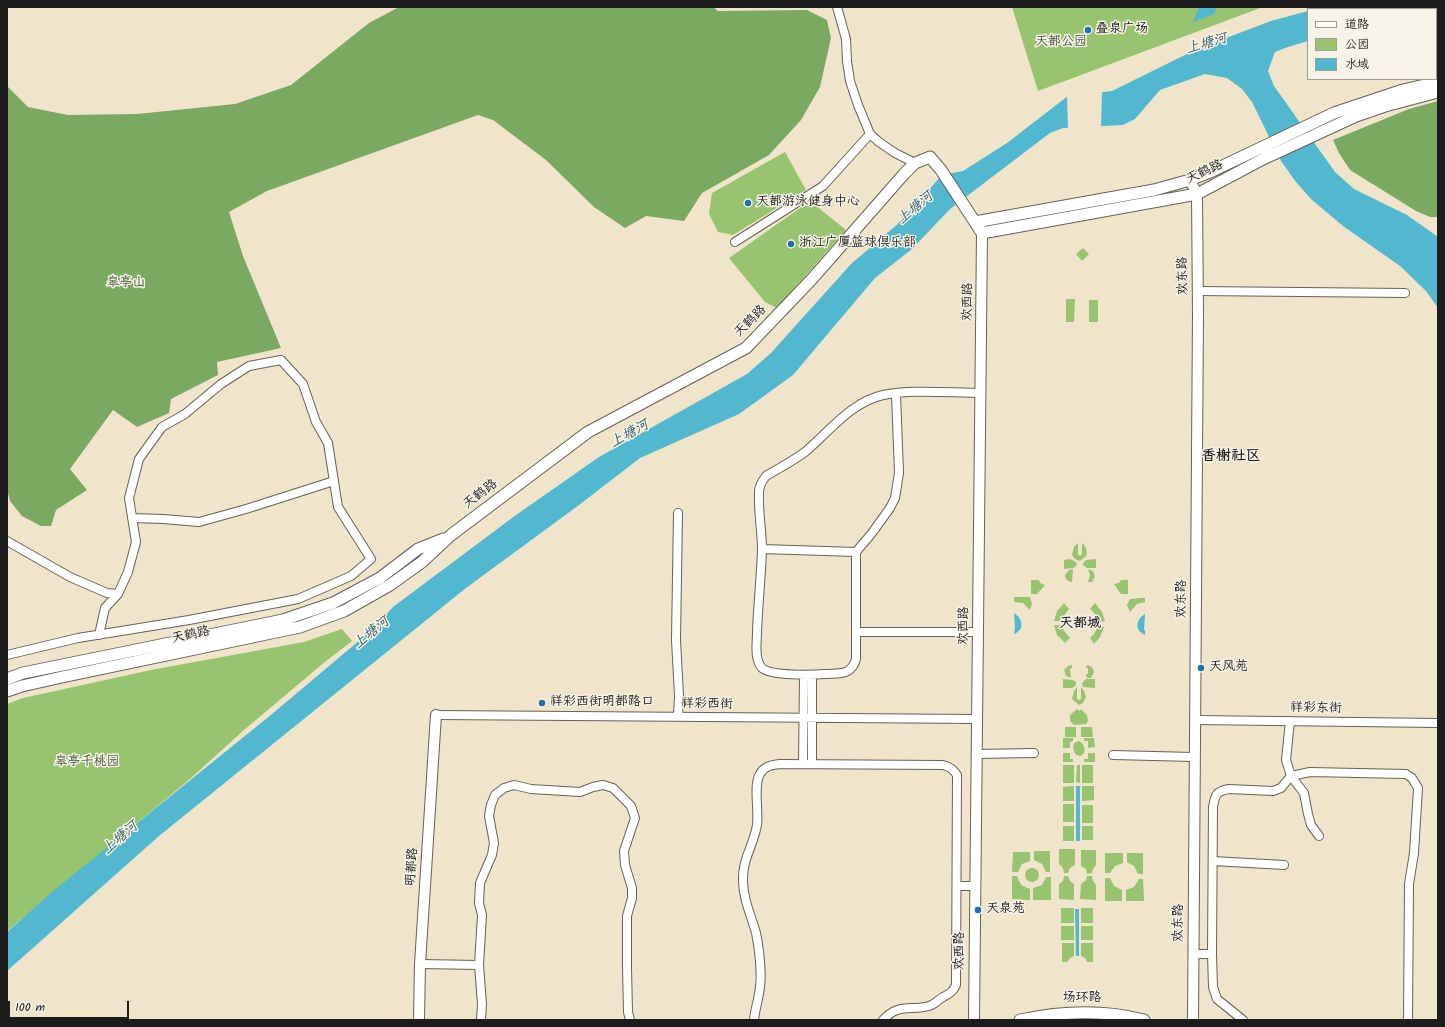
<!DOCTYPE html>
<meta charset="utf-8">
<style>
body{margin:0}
#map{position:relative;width:1445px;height:1027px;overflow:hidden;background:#f0e5ca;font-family:Kalam,"LXGW WenKai TC",sans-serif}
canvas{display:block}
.frame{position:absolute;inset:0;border:8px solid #1c1c1c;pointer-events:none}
.legend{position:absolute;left:1307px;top:8px;width:130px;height:72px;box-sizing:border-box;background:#f7f3e8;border:1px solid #9f9d96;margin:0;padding:5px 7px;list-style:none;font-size:12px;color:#1c1c1c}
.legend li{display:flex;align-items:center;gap:8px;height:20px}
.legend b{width:20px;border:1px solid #9f9d96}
.scale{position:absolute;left:8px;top:1001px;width:121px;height:18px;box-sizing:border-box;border:2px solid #1c1c1c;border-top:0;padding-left:5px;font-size:12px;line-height:14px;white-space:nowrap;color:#1c1c1c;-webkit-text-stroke:3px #f7f3e8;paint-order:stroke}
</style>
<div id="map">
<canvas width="1445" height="1027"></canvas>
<div class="frame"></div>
<ul class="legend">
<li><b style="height:5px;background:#fff"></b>道路</li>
<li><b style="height:11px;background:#98c36f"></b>公园</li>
<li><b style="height:11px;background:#51b8cf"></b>水域</li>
</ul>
<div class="scale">100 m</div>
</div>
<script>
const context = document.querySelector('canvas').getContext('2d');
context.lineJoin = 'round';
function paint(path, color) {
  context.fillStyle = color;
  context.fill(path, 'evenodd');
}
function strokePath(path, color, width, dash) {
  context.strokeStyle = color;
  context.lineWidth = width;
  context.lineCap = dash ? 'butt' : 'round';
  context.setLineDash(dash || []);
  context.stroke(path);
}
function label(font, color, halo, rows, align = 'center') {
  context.font = font + ' Kalam,"LXGW WenKai TC",sans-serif';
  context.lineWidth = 3;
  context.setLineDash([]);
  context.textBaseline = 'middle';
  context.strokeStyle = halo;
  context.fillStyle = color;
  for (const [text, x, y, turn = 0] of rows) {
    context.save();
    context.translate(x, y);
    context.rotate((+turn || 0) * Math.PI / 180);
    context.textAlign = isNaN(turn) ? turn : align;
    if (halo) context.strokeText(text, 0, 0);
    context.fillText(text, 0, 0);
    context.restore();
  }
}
paint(new Path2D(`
 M 1012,7 L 1263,7 L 1038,91 Z
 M 785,152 L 806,190 L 733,235 L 718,232 L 709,214 L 712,193 Z
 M 810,201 L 846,230 L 777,308 L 765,302 L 729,258 Z
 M 1083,248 L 1089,254 L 1082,261 L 1076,254 Z
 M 1066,299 L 1075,299 L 1074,322 L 1066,322 Z
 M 1089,300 L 1098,300 L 1098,322 L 1089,322 Z
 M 1078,543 L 1078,554 L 1080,556 L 1082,554 L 1082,543 C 1086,546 1088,552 1086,556 L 1080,561 L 1075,559 L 1072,555 L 1074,547 Z
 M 1096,559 L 1096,568 L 1087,568 L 1083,565 L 1083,563 L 1086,560 Z
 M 1064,560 L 1070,559 L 1076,562 L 1077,565 L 1073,568 L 1064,569 Z
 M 1073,569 L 1072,582 C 1068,582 1065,579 1065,575 L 1069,570 Z
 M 1088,569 L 1093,571 L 1095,576 L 1092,582 L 1088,582 L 1090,575 Z
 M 1031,580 L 1039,580 L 1040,583 L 1045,585 L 1037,594 L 1031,594 Z
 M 1121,580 L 1128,580 L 1128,594 L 1121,594 L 1114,584 L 1119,583 Z
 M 1014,597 L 1030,597 L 1032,604 L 1030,610 L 1023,603 L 1014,602 Z
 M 1142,598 L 1145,598 L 1145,602 L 1137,604 L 1130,612 L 1127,605 L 1130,599 Z
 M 1064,603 L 1069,609 L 1065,614 L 1062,621 L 1054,621 L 1057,611 Z
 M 1095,603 L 1102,612 L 1105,621 L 1098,622 L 1096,615 L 1090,609 Z
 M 1054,625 L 1062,625 L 1064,631 L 1070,638 L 1065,643 L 1057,635 Z
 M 1098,626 L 1104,627 L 1100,637 L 1094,644 L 1090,638 L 1094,634 Z
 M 342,629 L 352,641 L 326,661 L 244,730 L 190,779 L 7,931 L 7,704 L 23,698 L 151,670 L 304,642 Z
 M 1072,665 L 1072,668 L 1070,669 L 1071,678 L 1066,676 L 1064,670 L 1068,666 Z
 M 1087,665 L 1092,667 L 1094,672 L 1091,678 L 1087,678 L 1086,674 L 1088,674 L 1088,668 L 1086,668 Z
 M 1063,679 L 1073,680 L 1076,682 L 1076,685 L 1072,688 L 1063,688 Z
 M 1086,679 L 1095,679 L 1095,688 L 1083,687 L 1082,683 Z
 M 1077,687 L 1077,699 L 1079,700 L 1081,699 L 1081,687 L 1084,691 L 1086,697 L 1083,703 L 1079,705 L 1072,699 L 1074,691 Z
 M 1077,709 L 1080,711 L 1081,709 L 1087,715 L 1088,721 L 1086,724 L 1074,725 L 1070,721 L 1070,715 Z
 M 1065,727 L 1076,727 L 1076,737 L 1065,737 Z
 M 1081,727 L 1092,727 L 1093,737 L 1081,737 Z
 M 1063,738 L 1073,738 L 1073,741 L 1070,742 L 1070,748 L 1063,748 Z
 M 1084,738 L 1094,738 L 1095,747 L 1088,748 L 1088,741 L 1084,741 Z
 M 1079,741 C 1085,744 1087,752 1081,756 L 1076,755 L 1073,748 L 1074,743 Z
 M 1063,753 L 1070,753 L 1070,759 L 1073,759 L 1073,762 L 1063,762 Z
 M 1088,753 L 1095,753 L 1095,762 L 1084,762 L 1084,759 L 1088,759 Z
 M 1063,765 L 1074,765 L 1074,783 L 1063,783 Z
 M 1077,765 L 1080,765 L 1080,783 L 1076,782 Z
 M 1082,765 L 1093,765 L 1093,783 L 1082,783 Z
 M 1074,786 L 1074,801 L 1063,801 L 1063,787 Z
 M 1082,786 L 1094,786 L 1094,800 L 1082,801 Z
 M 1063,804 L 1074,804 L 1074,822 L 1063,822 Z
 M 1082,805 L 1093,805 L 1093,823 L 1082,823 Z
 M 1063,826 L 1074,826 L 1074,841 L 1063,841 Z
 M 1082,826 L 1093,826 L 1093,840 L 1082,840 Z
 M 1059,849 L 1075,849 L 1075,865 L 1070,868 L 1068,873 L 1064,873 L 1063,868 L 1059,864 Z
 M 1081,850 L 1096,850 L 1096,865 L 1093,869 L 1092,873 L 1087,874 L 1086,869 L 1081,866 Z
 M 1034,851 L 1050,851 L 1050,872 L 1046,872 L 1042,864 L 1034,860 Z
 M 1013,852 L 1030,852 L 1030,861 L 1022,864 L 1018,872 L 1012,872 Z
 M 1105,853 L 1123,853 L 1123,863 L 1115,866 L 1110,873 L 1105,873 Z
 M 1127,853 L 1143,853 L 1143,874 L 1138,874 L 1134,866 L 1127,862 Z
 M1025 875a7 7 0 1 1 14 0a7 7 0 1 1-14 0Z
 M 1012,876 L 1017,876 L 1021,885 L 1030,889 L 1030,900 L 1012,899 Z
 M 1064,876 L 1068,876 L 1070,881 L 1074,884 L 1074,900 L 1059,899 L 1059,884 L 1063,881 Z
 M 1087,876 L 1092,876 L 1093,881 L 1096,885 L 1096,900 L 1080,899 L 1081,884 L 1086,880 Z
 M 1046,877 L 1051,877 L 1051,900 L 1033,900 L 1033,888 L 1042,885 Z
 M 1105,878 L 1110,878 L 1114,886 L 1122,890 L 1122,901 L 1105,901 Z
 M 1139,879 L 1143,879 L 1144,901 L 1126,901 L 1126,890 L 1134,887 Z
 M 1061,908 L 1074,908 L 1074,923 L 1061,923 Z
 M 1081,908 L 1093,908 L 1093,923 L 1081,923 Z
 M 1061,926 L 1074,926 L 1074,940 L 1061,940 Z
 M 1081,926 L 1093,926 L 1093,940 L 1081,940 Z
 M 1062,943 L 1074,943 L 1074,956 L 1070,958 L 1067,962 L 1062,962 Z
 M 1081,943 L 1093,943 L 1093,962 L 1087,962 L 1085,958 L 1081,956 Z`), '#98c36f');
paint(new Path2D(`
 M 399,7 L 713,7 L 718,11 L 807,10 L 827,20 L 831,38 L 820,87 L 801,120 L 769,155 L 702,193 L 684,221 L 646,216 L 625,228 L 594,207 L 546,160 L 493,120 L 478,115 L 267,191 L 229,212 L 243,256 L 281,348 L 217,362 L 218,375 L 171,399 L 169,413 L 137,427 L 113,410 L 70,469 L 87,490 L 56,510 L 51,526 L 41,526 L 22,516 L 10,501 L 7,489 L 7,86 L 28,107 L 68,115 L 137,114 L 235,104 L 291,85 L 369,23 Z
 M 1438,101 L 1438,217 L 1430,217 L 1416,211 L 1350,170 L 1339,153 L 1333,140 L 1409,109 Z`), '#7aa962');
paint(new Path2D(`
 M 1199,7 L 1217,7 L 1214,14 L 1193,22 Z
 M 1321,7 L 1429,7 L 1422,9 L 1314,9 Z
 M 1308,11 L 1308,41 L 1288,47 L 1275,52 L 1268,71 L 1274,86 L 1335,172 L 1354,189 L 1407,215 L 1438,237 L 1438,308 L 1426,291 L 1400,266 L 1343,226 L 1311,199 L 1296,182 L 1281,161 L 1252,102 L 1242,89 L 1227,78 L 1205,74 L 1160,90 L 1135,119 L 1123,125 L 1063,128 L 1050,133 L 950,209 L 912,249 L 875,278 L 793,375 L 739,414 L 640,458 L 579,505 L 466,588 L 159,836 L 7,971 L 7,932 L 52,892 L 272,714 L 373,629 L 393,607 L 516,515 L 599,457 L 747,374 L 771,353 L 851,264 L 900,222 L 942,175 L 963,171 L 1007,143 L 1068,96 L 1112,91 L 1197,49 L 1271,21 Z
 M 1014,613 C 1023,619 1025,630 1014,634 L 1015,627 Z
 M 1145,614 L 1144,630 L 1145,630 L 1145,635 C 1134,630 1136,619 1145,614 Z
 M 1076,786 L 1080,786 L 1080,841 L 1076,841 Z
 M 1075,909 L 1079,909 L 1079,956 L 1076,956 Z`), '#51b8cf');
paint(new Path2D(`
 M 1102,91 L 1101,128 L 1068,130 L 1067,94 Z`), '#f0e5ca');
const minor = new Path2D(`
 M 837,7 L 846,39 L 847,61 L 850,81 L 858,105 L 870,134 L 879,142 L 895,153 L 915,163
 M 735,242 L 823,186 L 870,134
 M 1197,291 L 1405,293
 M 896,394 L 899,473 L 895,498 L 890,508 L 872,533 L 856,552 L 856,659 C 851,676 839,673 825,674 C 813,675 770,676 762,668 C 754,659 757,643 757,632 C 758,605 761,578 762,550 C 762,531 758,511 759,492 C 759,486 762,481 766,476 C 779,468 793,461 805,452 C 829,432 851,402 883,395 C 912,389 950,393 981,393
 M 678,513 L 676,640 L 679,696 L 678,716
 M 132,518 L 163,519 L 199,522 L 246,509 L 334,481
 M 7,541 L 70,577 L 107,593 L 118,594 L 128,572 L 136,542 L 129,498 L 139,459 L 162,427 L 185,414 L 221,384 L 249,366 L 281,360 L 303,384 L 316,422 L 328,443 L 338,507 L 371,559 L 351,576 L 298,599 L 189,620 L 78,638 L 7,655
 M 762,549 L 856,552
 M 856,632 L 978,632
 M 99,635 L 105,608 L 118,594
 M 436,715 L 977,719
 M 1195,720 L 1437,723
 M 1290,721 L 1286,760 L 1291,776 L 1304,793 L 1308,814 L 1311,825 L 1319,836
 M 976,754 L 1034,753
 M 1113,755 L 1194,757
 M 803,764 L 804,675
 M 812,764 L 812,675
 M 1213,861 L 1284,865
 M 957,886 L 975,886
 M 1193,954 L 1212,954
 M 420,964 L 479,965
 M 481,1020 L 482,1004 L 479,965 L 482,915 L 479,903 L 480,883 L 492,855 L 494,843 L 489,816 L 491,805 L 495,795 L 504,788 L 514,785 L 531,789 L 580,792 L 593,787 L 603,785 L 613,788 L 631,806 L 635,818 L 624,851 L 625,865 L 632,888 L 632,898 L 627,916 L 627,967 L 628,1012 L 630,1020
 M 754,1020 C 755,1009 759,998 760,987 C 762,973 759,947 756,933 C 751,915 743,899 743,880 C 742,860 754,844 757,825 C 759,810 753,785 760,774 C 764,766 772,765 780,764 L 943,765 C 950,767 953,769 957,775 L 956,985 C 953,992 949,994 943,997 C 938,1000 935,1004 929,1006 C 911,1011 898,1003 883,1020
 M 1243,1020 L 1217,999 L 1213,987 L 1212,954 L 1213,807 C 1215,795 1216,791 1229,789 L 1273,791 L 1281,788 L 1291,776 L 1310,772 L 1406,774 L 1412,778 L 1418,788 L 1414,853 L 1409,884 L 1408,1020`);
const tertiary = new Path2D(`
 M 1190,180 L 1197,194 L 1198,314 L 1193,1020
 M 419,1020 L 420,964 L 436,715
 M 974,1020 L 982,233`);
const secondary = new Path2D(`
 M 975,222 L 1154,190 L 1190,180 L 1210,172 L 1334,113 L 1403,90 L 1438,82
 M 7,679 L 23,673 L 283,620 L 333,603 L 380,578 L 418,549 L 443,539
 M 7,691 L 22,686 L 62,677 L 300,627 L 344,611 L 390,585 L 422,562 L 451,535 L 588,432 L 746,348 L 812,279 L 904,174 L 915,163 L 930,157 L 941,170 L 982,233 L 1197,194 L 1265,158 L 1356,116 L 1385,106 L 1438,92
 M 1020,1020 C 1062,1011 1102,1009 1144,1020`);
strokePath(minor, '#666259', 10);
strokePath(tertiary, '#666259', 12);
strokePath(secondary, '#666259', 13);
strokePath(minor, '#fff', 8);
strokePath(tertiary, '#fff', 10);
strokePath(secondary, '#fff', 11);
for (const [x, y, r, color] of [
 [1088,30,4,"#1f6fb2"],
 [748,203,4,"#1f6fb2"],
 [791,244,4,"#1f6fb2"],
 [1201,668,4,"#1f6fb2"],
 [542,703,4,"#1f6fb2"],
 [978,910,4,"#1f6fb2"]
]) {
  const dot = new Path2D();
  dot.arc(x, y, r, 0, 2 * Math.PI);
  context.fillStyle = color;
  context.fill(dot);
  strokePath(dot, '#f7f3e8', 1.5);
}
label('13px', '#1c1c1c', '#f7f3e8', [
 ["叠泉广场",1096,30],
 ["天都游泳健身中心",756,203],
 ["浙江广厦篮球俱乐部",799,244],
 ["天风苑",1209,668],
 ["祥彩西街明都路口",550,703],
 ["天泉苑",986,910]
], 'left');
label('13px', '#475639', '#f7f3e8', [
 ["天都公园",1061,43],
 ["皋亭山",126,284],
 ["皋亭千桃园",87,763]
]);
label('13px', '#1c1c1c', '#f7f3e8', [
 ["天鹤路",1205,173,-25],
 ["欢东路",1184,276,-91],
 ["欢西路",969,302,-89],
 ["天鹤路",751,322,-45],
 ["天鹤路",481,495,-37],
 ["欢东路",1183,599,-90],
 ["欢西路",965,626,-89],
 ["天鹤路",191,636,-12],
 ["祥彩西街",707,705,1],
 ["祥彩东街",1316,709,1],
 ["明都路",413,867,-86],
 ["欢东路",1180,923,-90],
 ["欢西路",961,951,-90],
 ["场环路",1082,999]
]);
label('italic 14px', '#315a64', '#f7f3e8', [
 ["上塘河",1207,45,-16],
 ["上塘河",916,209,-40],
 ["上塘河",630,435,-29],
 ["上塘河",372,634,-39],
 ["上塘河",121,839,-41]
]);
label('bold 14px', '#1c1c1c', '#f7f3e8', [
 ["天都城",1080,625]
]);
label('bold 15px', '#1c1c1c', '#f7f3e8', [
 ["香榭社区",1231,457]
]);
</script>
